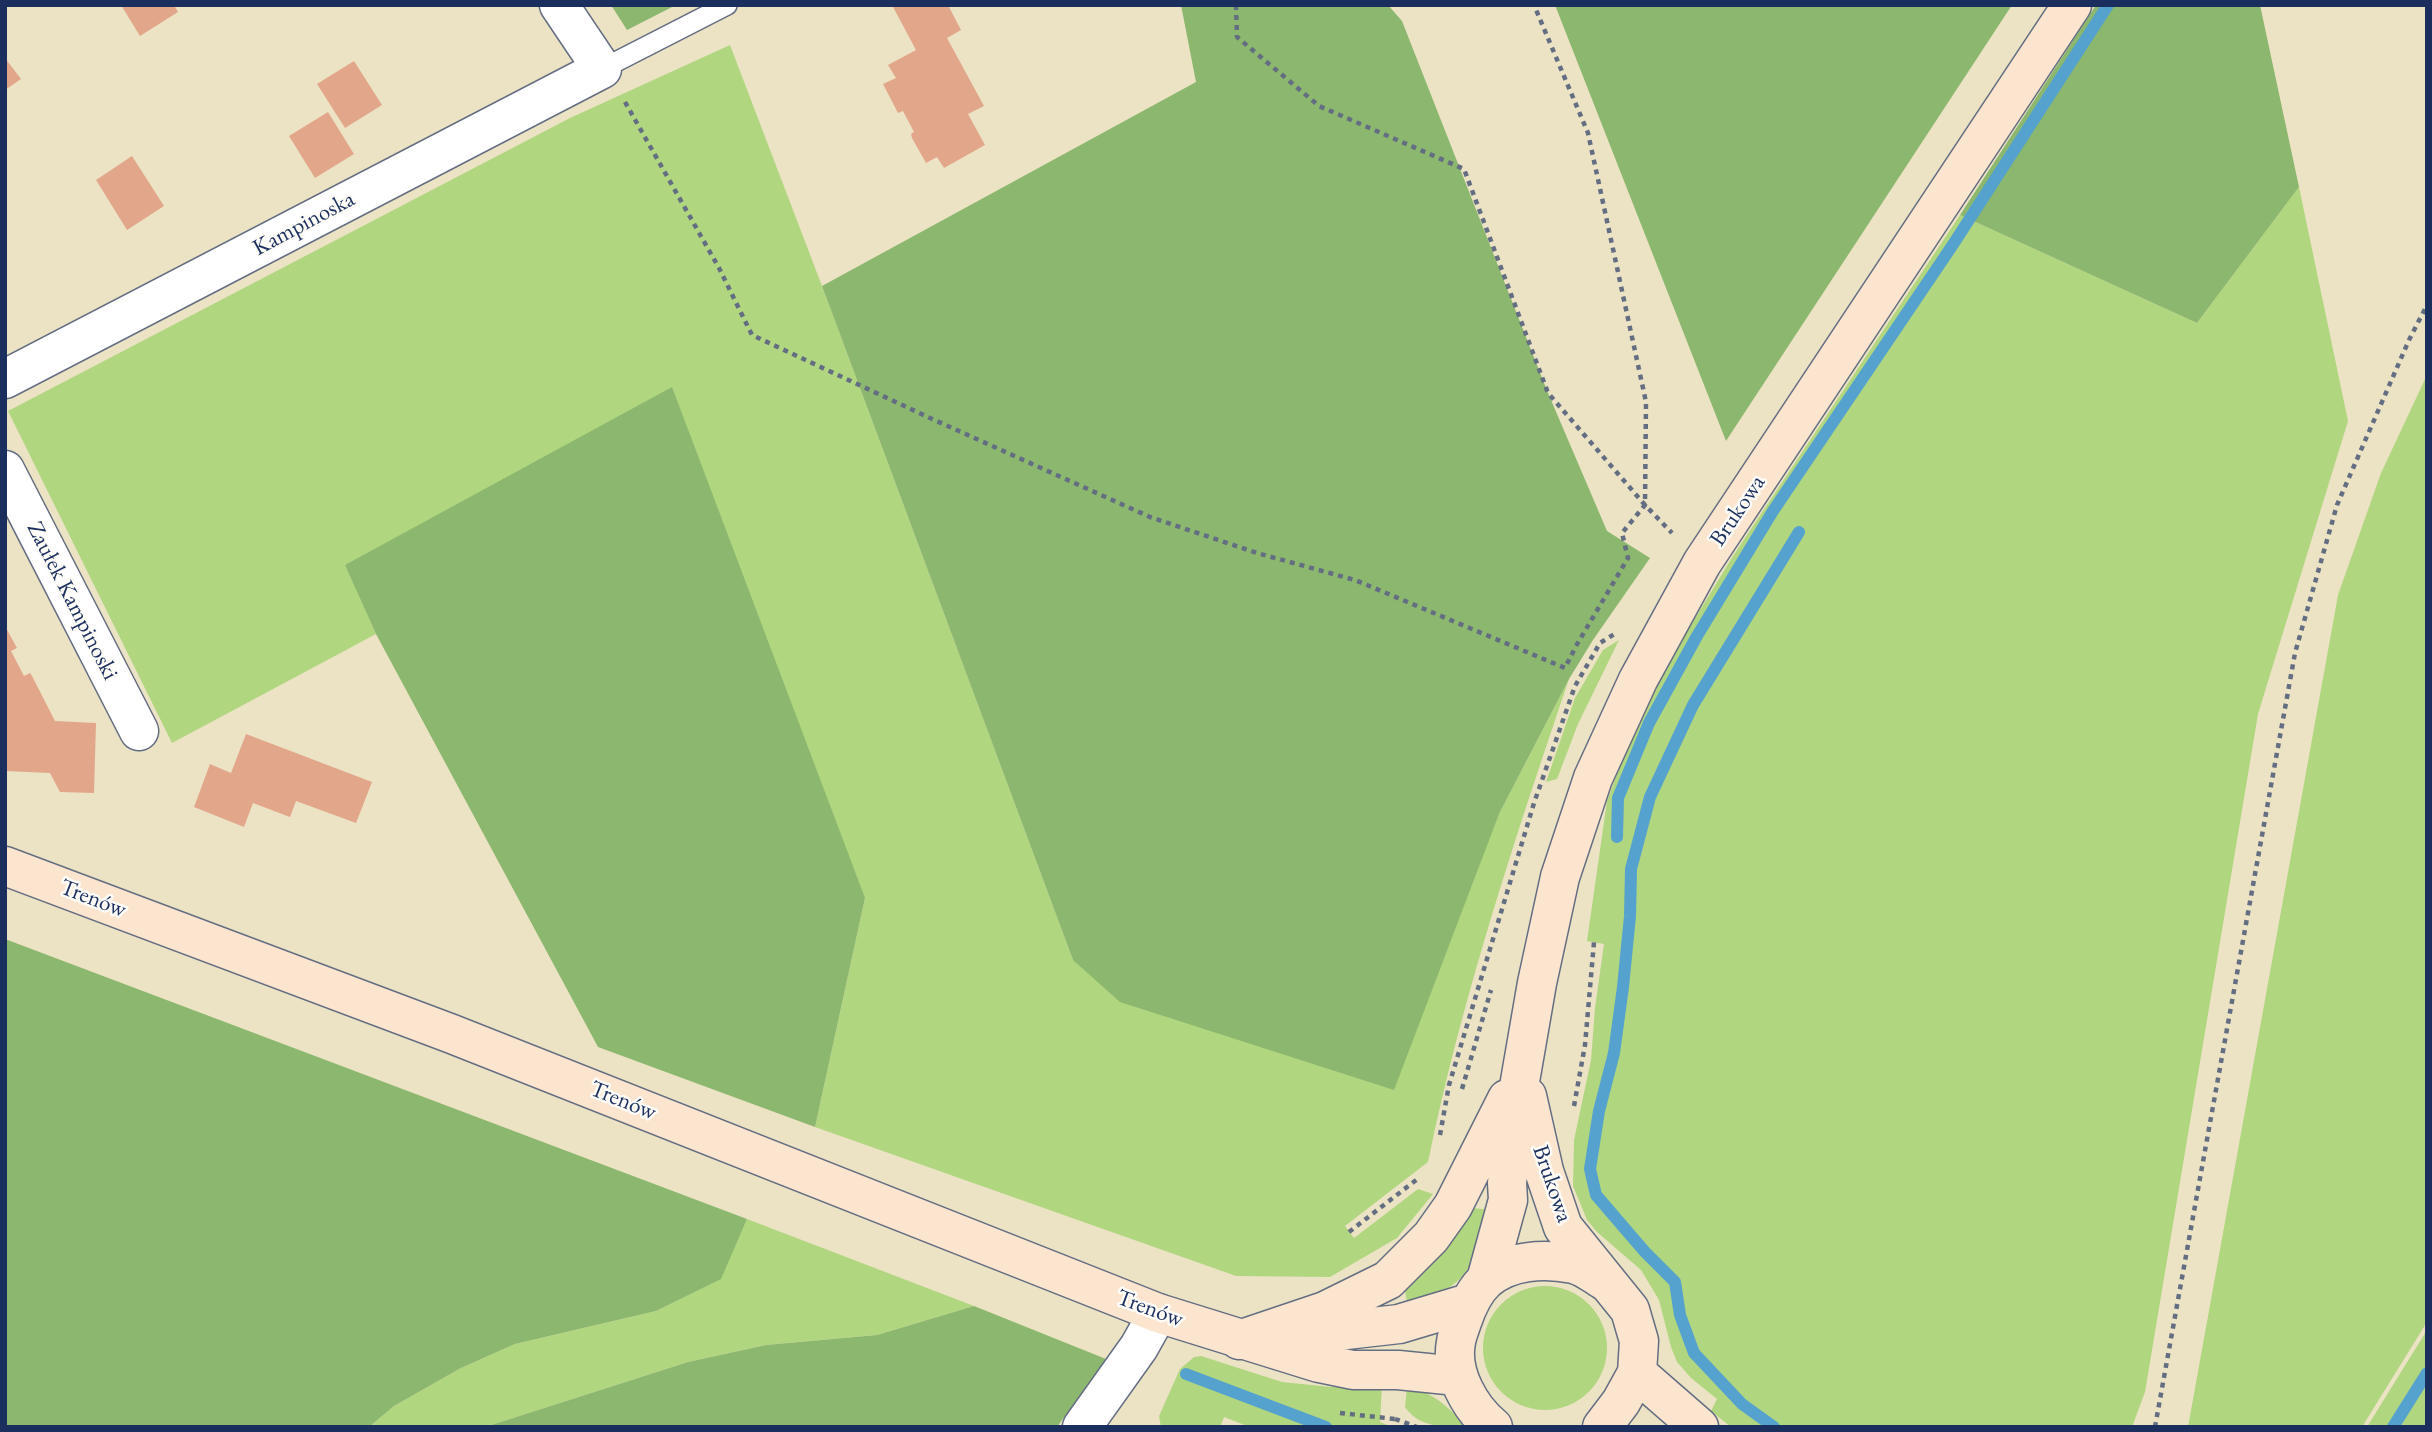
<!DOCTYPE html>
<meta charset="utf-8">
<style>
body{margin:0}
#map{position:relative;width:2432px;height:1432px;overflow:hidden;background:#ece3c4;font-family:"EB Garamond",serif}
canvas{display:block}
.frame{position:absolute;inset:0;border:7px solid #1b2f5e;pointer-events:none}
</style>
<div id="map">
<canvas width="2432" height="1432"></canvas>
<div class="frame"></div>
</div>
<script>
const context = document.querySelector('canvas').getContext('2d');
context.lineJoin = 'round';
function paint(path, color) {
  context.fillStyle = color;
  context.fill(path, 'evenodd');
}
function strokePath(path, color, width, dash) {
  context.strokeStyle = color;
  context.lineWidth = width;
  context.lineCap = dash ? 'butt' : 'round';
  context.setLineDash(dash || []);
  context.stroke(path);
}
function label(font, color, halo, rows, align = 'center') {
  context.font = font + ' "EB Garamond",serif';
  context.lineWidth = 5;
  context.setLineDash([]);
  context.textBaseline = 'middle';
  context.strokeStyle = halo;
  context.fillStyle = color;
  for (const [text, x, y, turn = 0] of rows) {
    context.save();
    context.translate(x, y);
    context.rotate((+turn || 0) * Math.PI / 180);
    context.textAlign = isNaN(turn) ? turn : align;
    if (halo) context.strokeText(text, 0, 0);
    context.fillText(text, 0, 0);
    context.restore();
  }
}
paint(new Path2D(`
 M 730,45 L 822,286 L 1073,960 L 1499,814 L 1569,679 C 1515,838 1462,997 1428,1162 L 1345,1226 L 1354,1238 L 1418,1189 L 1433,1194 L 1397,1238 L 1330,1277 L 1236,1276 L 815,1127 L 865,898 L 345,564 L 376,634 L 172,743 L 8,411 L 570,118 Z
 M 2299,187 L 2348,421 L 2258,714 L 2145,1392 L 2132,1427 L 1731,1427 L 1711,1411 L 1717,1399 L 1691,1378 L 1677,1362 L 1671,1347 L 1659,1300 L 1641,1270 L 1597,1232 L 1587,1220 L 1573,1186 L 1574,1140 L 1591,1060 L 1595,1008 L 1604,944 L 1587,941 L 1607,801 L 1628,744 L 1675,651 L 1733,556 L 1960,215 L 2197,323 Z
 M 2427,375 L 2427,1322 L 2362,1427 L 2188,1427 L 2338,595 L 2381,473 Z
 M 1619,640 L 1578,724 L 1557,779 L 1546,782 L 1575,698 L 1603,650 Z
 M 1473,1208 L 1490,1210 C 1471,1273 1470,1282 1408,1308 L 1404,1285 Z
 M 747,1219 L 974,1306 L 877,1335 L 766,1345 L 688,1362 L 485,1427 L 369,1427 L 394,1406 L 461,1368 L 515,1344 L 656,1311 L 720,1279 Z
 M1483 1348a62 62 0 1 1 124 0a62 62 0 1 1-124 0Z
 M 2427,1330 L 2427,1427 L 2367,1427 Z
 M 1201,1356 L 1282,1382 L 1331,1387 L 1382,1386 L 1380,1422 L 1392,1427 L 1250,1427 L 1224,1417 L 1220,1427 L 1161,1427 L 1159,1416 L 1180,1369 L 1194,1357 Z
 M 1407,1387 C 1439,1395 1444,1405 1468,1427 C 1445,1427 1419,1428 1405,1407 Z`), '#b1d680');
paint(new Path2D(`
 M 611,5 L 676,5 L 627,30 Z
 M 1181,5 L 1388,5 L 1402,21 L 1548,393 L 1607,531 L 1650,558 L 1593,640 L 1569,679 L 1499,814 L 1394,1090 L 1120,1002 L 1073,960 L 822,286 L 1196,82 Z
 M 1555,5 L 2012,5 L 1726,441 Z
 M 2096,5 L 2260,5 L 2299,187 L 2197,323 L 1960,215 Z
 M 672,387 L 865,898 L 815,1127 L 598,1047 L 376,634 L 345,565 Z
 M 5,939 L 747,1219 L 721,1279 L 656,1311 L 515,1344 L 461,1368 L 394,1406 L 369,1427 L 5,1427 Z
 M 974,1306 L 1106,1359 L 1057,1427 L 485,1427 L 688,1362 L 766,1345 L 877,1335 Z`), '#8cb76e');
strokePath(new Path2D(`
 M 1617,837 L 1618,798 L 1649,723 L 1697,636 L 1773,511 L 1954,243 L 2108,5
 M 1186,1374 L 1326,1427
 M 1774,1427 L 1742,1404 L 1694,1353 L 1680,1315 L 1675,1282 L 1645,1252 L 1596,1195 L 1590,1169 L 1599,1111 L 1614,1053 L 1623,987 L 1630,916 L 1631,869 L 1650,797 L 1693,705 L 1799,532
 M 2393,1427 L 2427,1373`), '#54a2cd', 12);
paint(new Path2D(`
 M 121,5 L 174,5 L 178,12 L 140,36 Z
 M 892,5 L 948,5 L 961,30 L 947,38 L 984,106 L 968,114 L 985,145 L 944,168 L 937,157 L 926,163 L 912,138 L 911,134 L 914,132 L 903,111 L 898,113 L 883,84 L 896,78 L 888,65 L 916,50 Z
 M 5,58 L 21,79 L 5,90 Z
 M 354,61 L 382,105 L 345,128 L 317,84 Z
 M 328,112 L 354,154 L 315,178 L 289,136 Z
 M 132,156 L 164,206 L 127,230 L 96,180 Z
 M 5,626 L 17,648 L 11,651 L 24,676 L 30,673 L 32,676 L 55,721 L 96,723 L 94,793 L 60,792 L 50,773 L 5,771 Z
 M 246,734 L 372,782 L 356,823 L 296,801 L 290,817 L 253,803 L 244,827 L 194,807 L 210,764 L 231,773 Z`), '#e2a68b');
const lane = new Path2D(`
 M 602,69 L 727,5`);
const street = new Path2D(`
 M 5,379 L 602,69 L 559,5
 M 5,470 L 139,731
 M 1082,1427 L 1139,1347 L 1158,1313`);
const secondary = new Path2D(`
 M 5,866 L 452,1034 L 1158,1313 L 1319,1363 L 1353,1370 L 1398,1370 L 1457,1376
 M 1527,1096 L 1544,1171 L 1563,1227 L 1630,1310 L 1639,1341 L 1637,1373 L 1621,1402 L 1602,1427
 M 1486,1280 L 1508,1200 L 1507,1183 L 1515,1110 L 1537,983 L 1560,877 L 1593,778 L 1638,680 L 1702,563 L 2072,5
 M 1293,1336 L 1399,1324 L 1469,1303
 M 1239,1340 L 1325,1311 L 1388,1280 L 1431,1237 L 1453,1206 L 1507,1099
 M 1637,1373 L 1699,1427
 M 1493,1427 C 1470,1408 1450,1373 1456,1342 C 1457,1335 1460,1328 1462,1322 C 1467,1307 1474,1291 1486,1280 C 1509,1260 1544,1258 1573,1264 C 1584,1266 1596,1276 1606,1282`);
strokePath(lane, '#646e82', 22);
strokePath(street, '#646e82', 41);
strokePath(secondary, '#646e82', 41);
strokePath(new Path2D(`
 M 1236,5 L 1237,37 L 1319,106 L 1464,169 L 1548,393 L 1645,505 L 1672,533
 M 625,102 L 719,268 L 752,335 L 930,418 L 1150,517 L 1257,553 L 1355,580 L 1565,668 L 1576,646 L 1628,558 L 1622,533 L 1645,505 L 1646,402 L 1588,133 L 1534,5
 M 1462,1089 L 1491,990
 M 1574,1106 L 1585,1045 L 1594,942
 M 1440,1135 L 1449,1085 L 1534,803 L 1575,686 L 1600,643 L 1616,633
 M 1349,1232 L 1420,1177
 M 1340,1413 L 1395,1419
 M 1395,1419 L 1417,1427
 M 2155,1427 L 2295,653 L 2337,505 L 2409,340 L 2427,305`), '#646e82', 4.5, [5, 5]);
strokePath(lane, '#fff', 19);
strokePath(street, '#fff', 38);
strokePath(secondary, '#fce5cf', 38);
label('23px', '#1b2f5e', '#fdfcf7', [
 ["Kampinoska",304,224,-28],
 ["Brukowa",1738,511,-56],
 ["Zaułek Kampinoski",72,601,63],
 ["Trenów",93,899,21],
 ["Trenów",623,1101,22],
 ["Brukowa",1552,1184,71],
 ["Trenów",1150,1309,20]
]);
</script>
